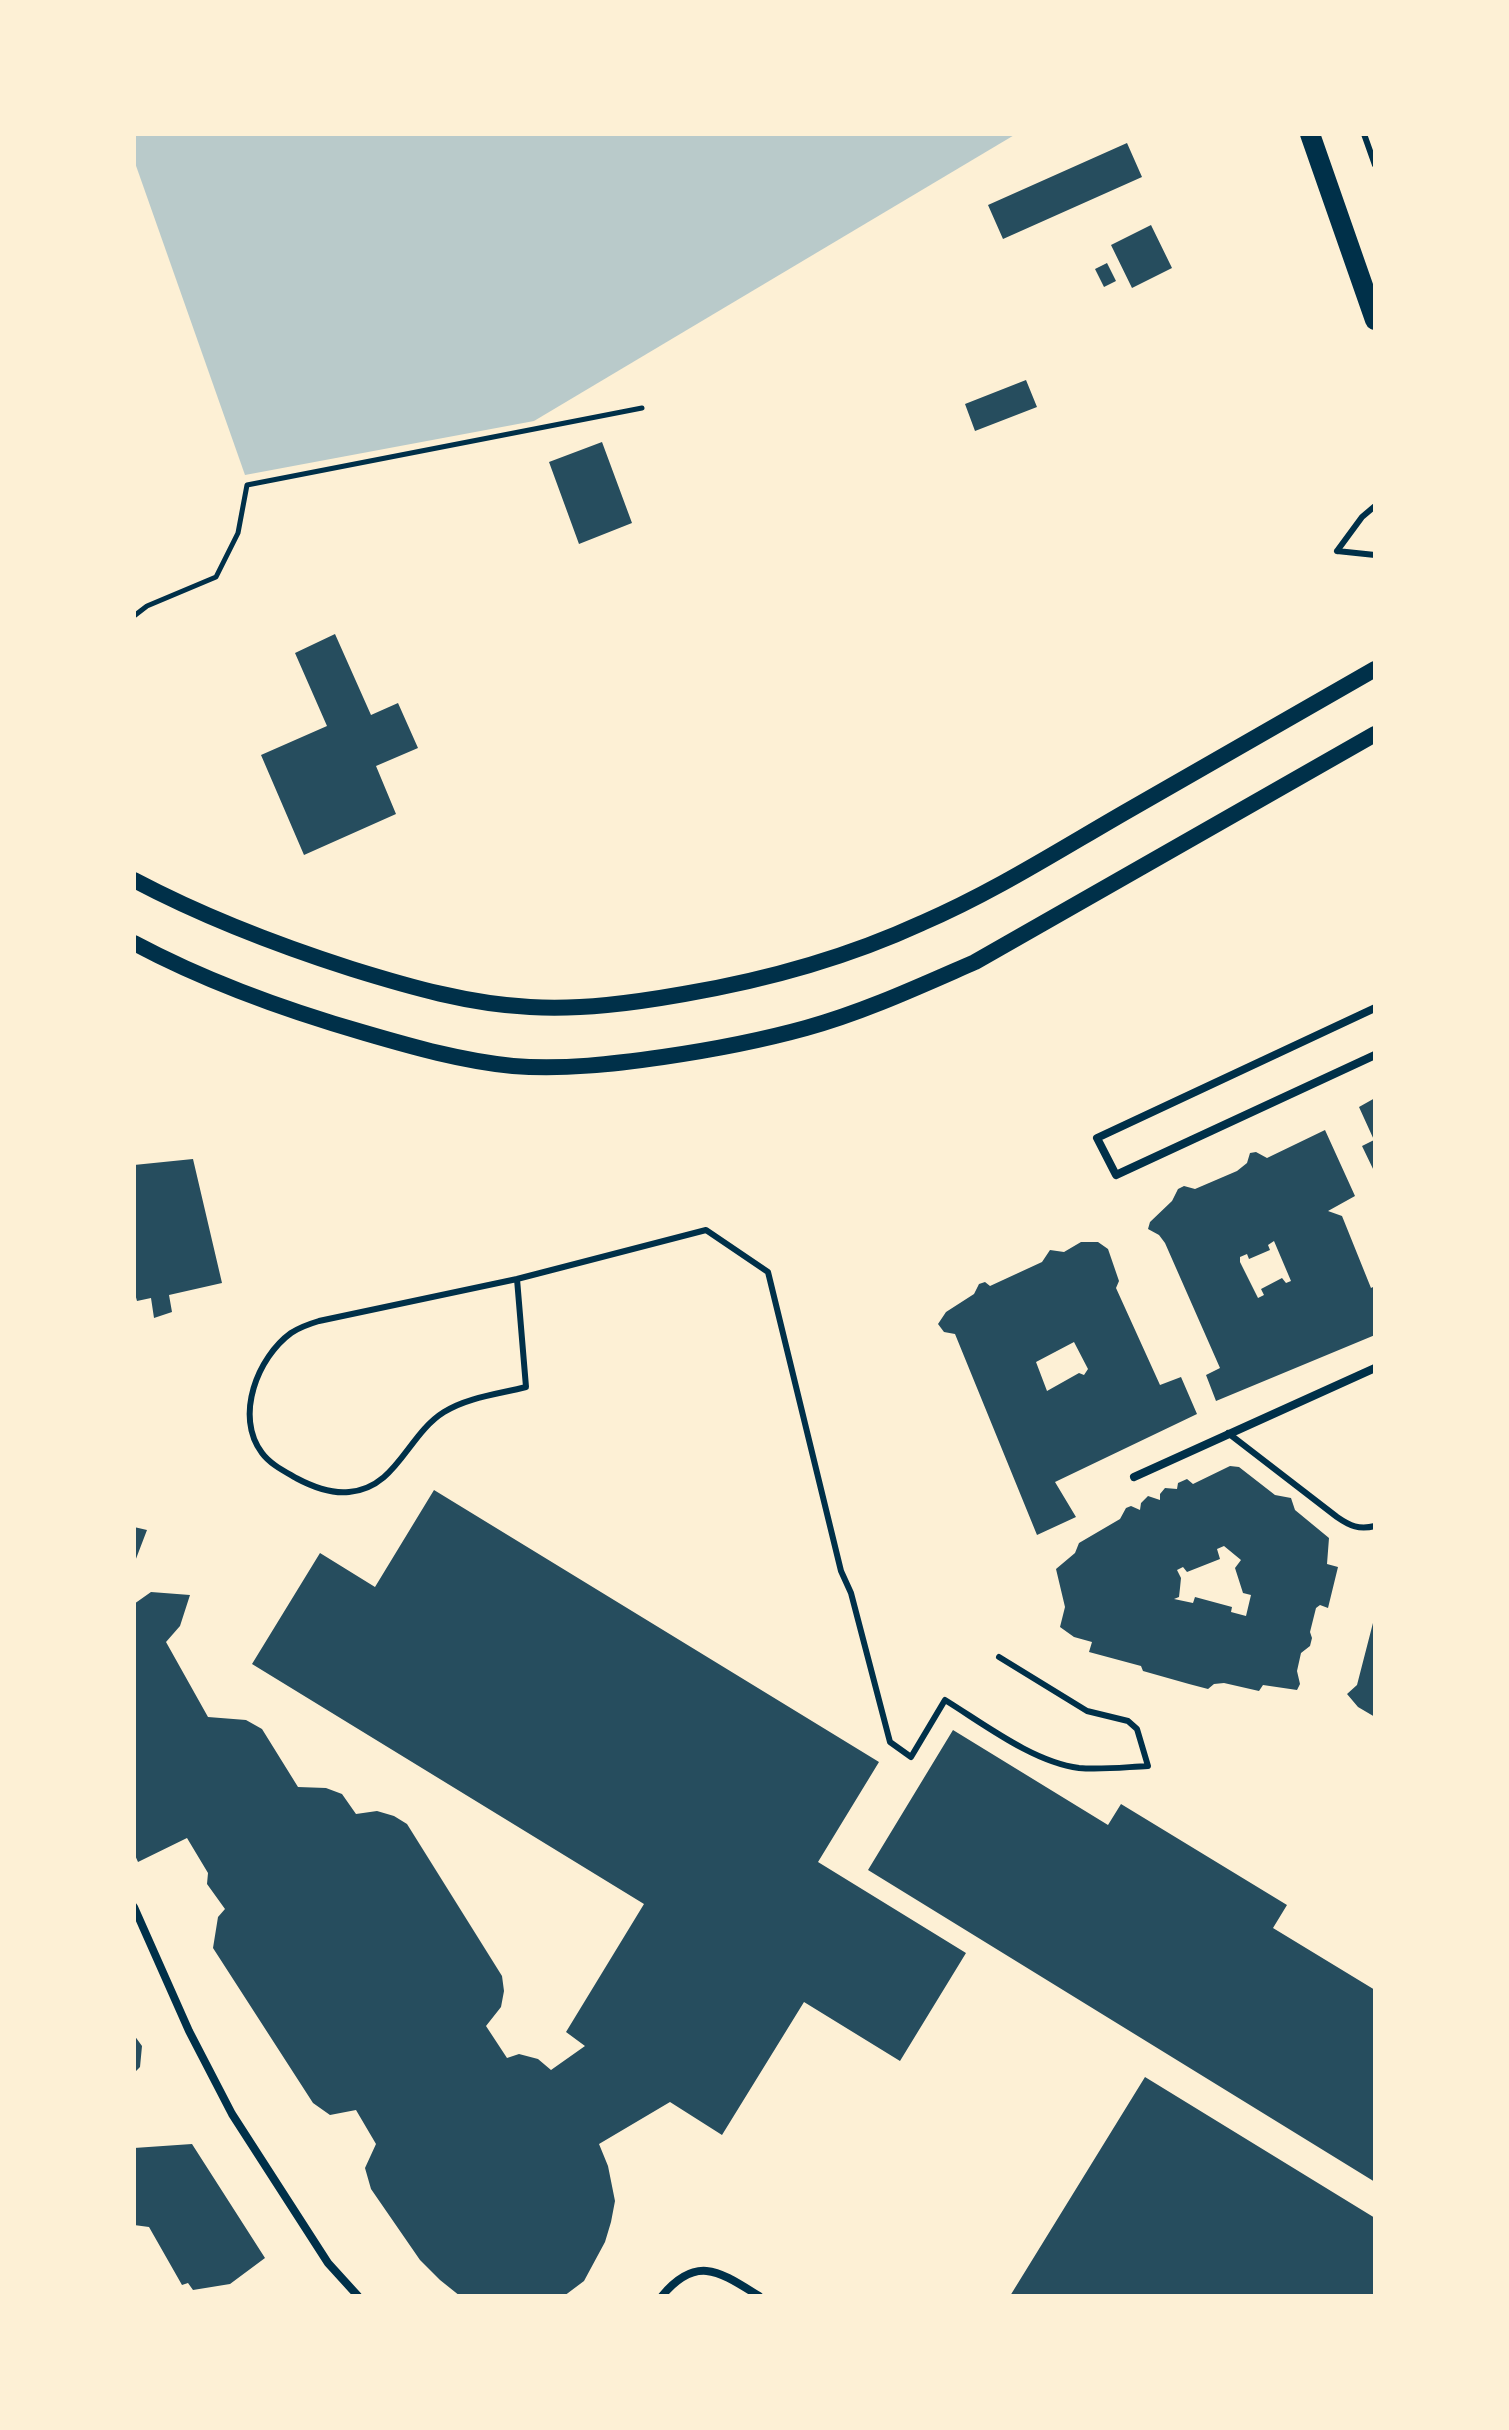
<!DOCTYPE html>
<style>
body{margin:0}
#map{position:relative;width:1509px;height:2430px;overflow:hidden;background:#fdf0d5;font-family:"Fira Sans",sans-serif}
canvas{display:block}
.frame{position:absolute;inset:0;border:136px solid #fdf0d5;pointer-events:none}
</style>
<div id="map">
<canvas width="1509" height="2430"></canvas>
<div class="frame"></div>
</div>
<script>
const context = document.querySelector('canvas').getContext('2d');
context.lineJoin = 'round';
function paint(path, color) {
  context.fillStyle = color;
  context.fill(path, 'evenodd');
}
function strokePath(path, color, width, dash) {
  context.strokeStyle = color;
  context.lineWidth = width;
  context.lineCap = dash ? 'butt' : 'round';
  context.setLineDash(dash || []);
  context.stroke(path);
}
paint(new Path2D(`
 M 134,134 L 1016,134 L 534,421 L 245,475 L 134,160 Z`), '#b9caca');
paint(new Path2D(`
 M 1127,143 L 1142,177 L 1003,239 L 988,205 Z
 M 1151,225 L 1172,268 L 1132,288 L 1111,245 Z
 M 1107,263 L 1116,281 L 1104,287 L 1095,269 Z
 M 1026,380 L 1037,407 L 975,431 L 965,404 Z
 M 602,442 L 632,523 L 579,544 L 549,462 Z
 M 335,634 L 371,715 L 398,703 L 418,748 L 376,766 L 396,814 L 304,855 L 261,755 L 327,726 L 295,653 Z
 M 1375,1098 L 1375,1173 L 1362,1146 L 1374,1140 L 1359,1107 Z
 M 1325,1130 L 1355,1196 L 1328,1211 L 1342,1216 L 1371,1288 L 1375,1286 L 1375,1335 L 1216,1401 L 1206,1375 L 1220,1368 L 1165,1243 L 1159,1235 L 1148,1229 L 1150,1222 L 1172,1201 L 1178,1189 L 1184,1186 L 1195,1189 L 1237,1171 L 1247,1163 L 1250,1153 L 1256,1152 L 1267,1158 ZM 1274,1241 L 1291,1281 L 1286,1283 L 1282,1278 L 1261,1289 L 1264,1295 L 1258,1298 L 1240,1262 L 1240,1257 L 1247,1254 L 1249,1259 L 1270,1250 L 1268,1245 Z
 M 193,1159 L 222,1283 L 169,1295 L 172,1312 L 154,1318 L 151,1298 L 137,1301 L 134,1290 L 134,1165 Z
 M 1081,1242 L 1098,1242 L 1108,1249 L 1119,1281 L 1116,1288 L 1160,1385 L 1181,1377 L 1197,1414 L 1055,1482 L 1076,1517 L 1037,1535 L 955,1334 L 944,1332 L 938,1324 L 946,1312 L 974,1294 L 979,1284 L 985,1282 L 990,1286 L 1042,1262 L 1050,1250 L 1064,1252 ZM 1074,1342 L 1088,1369 L 1084,1375 L 1079,1373 L 1047,1391 L 1036,1362 Z
 M 1230,1466 L 1239,1467 L 1275,1495 L 1291,1498 L 1295,1510 L 1329,1538 L 1327,1564 L 1338,1567 L 1328,1608 L 1320,1605 L 1316,1608 L 1310,1632 L 1312,1638 L 1310,1646 L 1301,1653 L 1297,1671 L 1300,1684 L 1297,1690 L 1263,1685 L 1259,1691 L 1224,1683 L 1214,1684 L 1208,1689 L 1189,1684 L 1143,1671 L 1141,1666 L 1089,1652 L 1092,1642 L 1074,1637 L 1060,1627 L 1065,1607 L 1056,1569 L 1075,1553 L 1079,1543 L 1120,1519 L 1126,1508 L 1131,1506 L 1140,1510 L 1141,1503 L 1148,1496 L 1160,1500 L 1160,1494 L 1165,1488 L 1177,1489 L 1178,1483 L 1187,1479 L 1193,1484 ZM 1224,1546 L 1241,1560 L 1235,1568 L 1243,1593 L 1251,1595 L 1246,1616 L 1231,1612 L 1232,1607 L 1195,1597 L 1193,1603 L 1174,1599 L 1179,1597 L 1180,1588 L 1181,1578 L 1177,1570 L 1183,1567 L 1187,1572 L 1220,1559 L 1217,1549 Z
 M 434,1490 L 879,1762 L 818,1862 L 966,1953 L 900,2061 L 804,2002 L 722,2135 L 670,2102 L 599,2144 L 608,2166 L 615,2201 L 611,2222 L 605,2242 L 584,2281 L 564,2296 L 460,2296 L 440,2280 L 420,2260 L 371,2189 L 365,2168 L 376,2144 L 356,2110 L 330,2115 L 313,2103 L 213,1948 L 218,1917 L 225,1909 L 207,1884 L 208,1873 L 187,1838 L 138,1862 L 134,1853 L 134,1604 L 151,1592 L 190,1595 L 180,1626 L 166,1642 L 208,1717 L 246,1720 L 262,1729 L 298,1787 L 326,1788 L 342,1794 L 356,1814 L 377,1811 L 394,1816 L 407,1824 L 502,1976 L 504,1991 L 501,2007 L 486,2026 L 507,2058 L 519,2054 L 538,2059 L 551,2070 L 585,2046 L 566,2032 L 644,1904 L 252,1664 L 320,1553 L 375,1587 Z
 M 134,1527 L 147,1530 L 134,1564 Z
 M 1374,1619 L 1375,1619 L 1375,1717 L 1358,1707 L 1347,1694 L 1357,1685 Z
 M 953,1730 L 1108,1825 L 1121,1804 L 1287,1905 L 1273,1928 L 1375,1990 L 1375,2182 L 868,1870 Z
 M 134,2035 L 142,2046 L 140,2067 L 134,2073 Z
 M 1145,2077 L 1375,2218 L 1375,2296 L 1010,2296 Z
 M 192,2144 L 265,2258 L 230,2284 L 193,2290 L 188,2283 L 182,2285 L 149,2227 L 134,2225 L 134,2148 Z`), '#264d5e');
strokePath(new Path2D(`
 M 134,616 L 147,606 L 216,577 L 238,533 L 247,485 L 642,408`), '#003049', 5);
strokePath(new Path2D(`
 M 1364,134 L 1375,165
 M 1337,551 L 1362,517 L 1375,506
 M 1337,551 L 1375,555
 M 517,1279 L 526,1387 C 499,1394 468,1397 444,1412 C 407,1435 397,1488 349,1492 C 331,1494 311,1486 296,1478 C 284,1471 270,1464 262,1453 C 234,1416 258,1357 291,1333 C 300,1327 309,1324 319,1321 L 517,1279 L 706,1230 L 768,1272 L 841,1571 L 851,1593 L 890,1742 L 911,1757 L 945,1700 C 984,1724 1033,1762 1079,1768 C 1101,1770 1126,1767 1148,1766 L 1137,1729 L 1128,1721 L 1087,1711 L 999,1657
 M 1228,1433 L 1337,1517 C 1350,1526 1359,1530 1375,1526`), '#003049', 6);
strokePath(new Path2D(`
 M 1375,1008 L 1097,1138 L 1116,1175 L 1375,1055
 M 1134,1477 L 1375,1368
 M 134,1907 L 189,2031 L 232,2114 L 328,2263 L 358,2296
 M 662,2296 C 697,2254 720,2272 759,2296`), '#003049', 8);
strokePath(new Path2D(`
 M 134,880 C 204,917 277,945 352,969 C 410,987 469,1004 530,1007 C 581,1010 633,1003 684,994 C 766,980 846,958 922,923 C 994,892 1061,849 1129,810 C 1211,763 1293,716 1375,669
 M 134,943 C 207,982 285,1010 365,1033 C 413,1047 462,1061 513,1066 C 563,1070 614,1064 663,1057 C 711,1050 759,1041 806,1028 C 864,1012 920,986 975,962 L 1375,734`), '#003049', 16);
strokePath(new Path2D(`
 M 1310,134 L 1375,320`), '#003049', 20);
</script>
